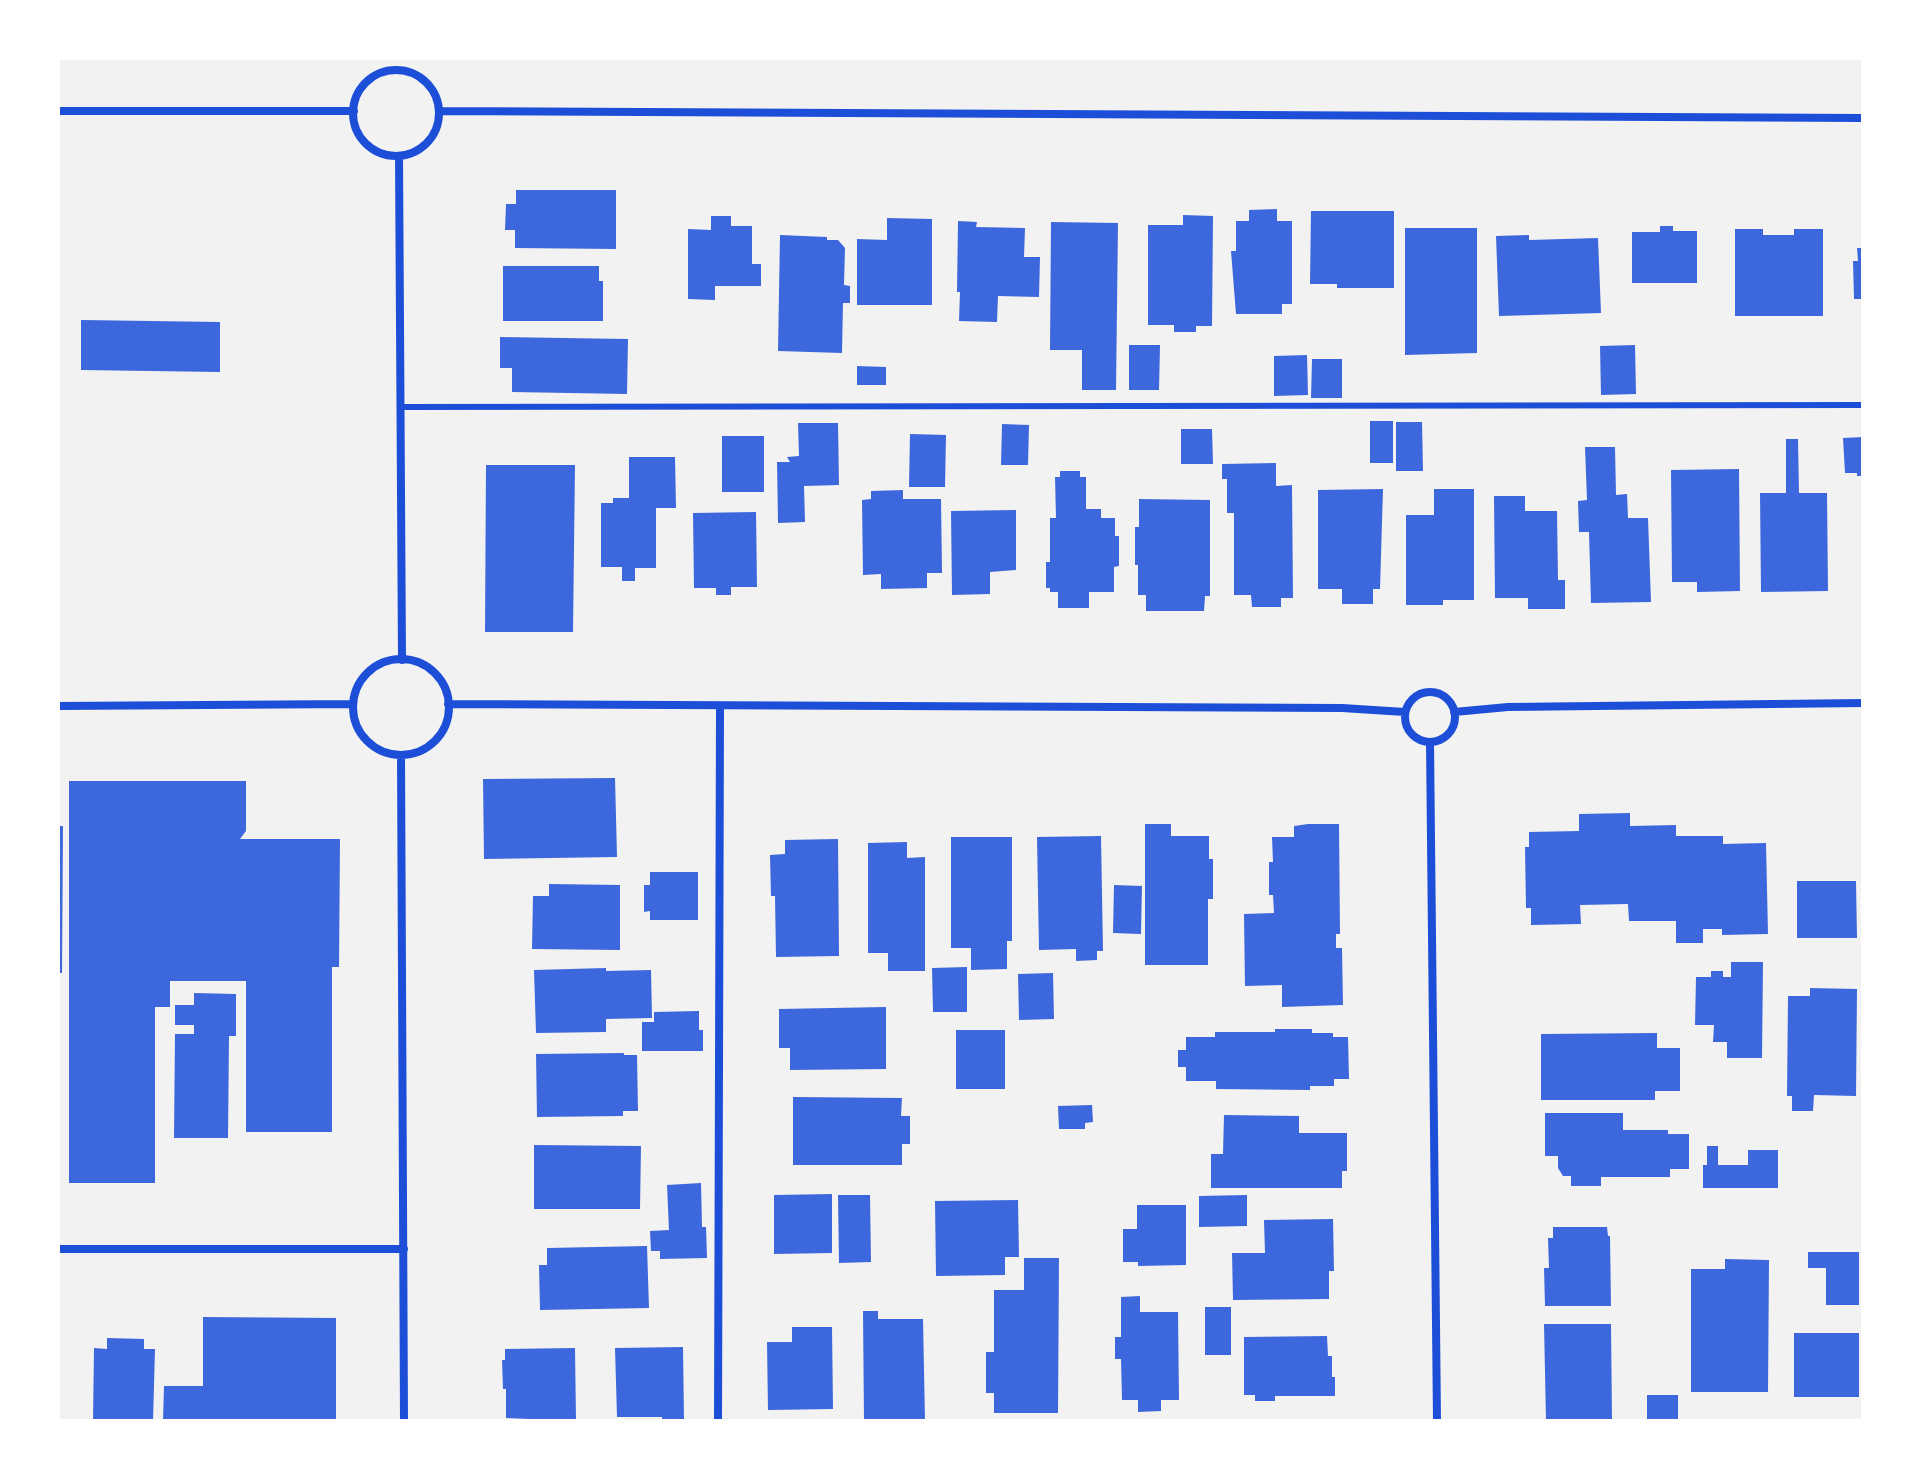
<!DOCTYPE html>
<style>
body{margin:0}
#map{position:relative;width:1921px;height:1479px;overflow:hidden;background:#f2f2f2;font-family:"Noto Serif",serif}
canvas{display:block}
.frame{position:absolute;inset:0;border:60px solid #fff;pointer-events:none}
</style>
<div id="map">
<canvas width="1921" height="1479"></canvas>
<div class="frame"></div>
</div>
<script>
const context = document.querySelector('canvas').getContext('2d');
context.lineJoin = 'round';
function paint(path, color) {
  context.fillStyle = color;
  context.fill(path, 'evenodd');
}
function strokePath(path, color, width, dash) {
  context.strokeStyle = color;
  context.lineWidth = width;
  context.lineCap = dash ? 'butt' : 'round';
  context.setLineDash(dash || []);
  context.stroke(path);
}
paint(new Path2D(`
 M 516,190 L 616,190 L 616,249 L 515,248 L 515,230 L 505,230 L 506,204 L 516,204 Z
 M 1277,209 L 1277,221 L 1292,221 L 1292,304 L 1282,304 L 1282,314 L 1236,314 L 1231,251 L 1236,251 L 1236,221 L 1249,221 L 1249,210 Z
 M 1311,211 L 1394,211 L 1394,288 L 1337,288 L 1337,284 L 1310,284 Z
 M 1183,215 L 1213,216 L 1212,326 L 1196,326 L 1196,332 L 1174,332 L 1174,325 L 1148,325 L 1148,225 L 1183,225 Z
 M 711,216 L 731,216 L 731,226 L 752,226 L 752,264 L 761,264 L 761,286 L 715,286 L 715,300 L 688,299 L 688,229 L 711,230 Z
 M 887,218 L 932,219 L 932,305 L 857,305 L 857,239 L 887,240 Z
 M 958,221 L 977,222 L 976,227 L 1025,228 L 1024,257 L 1040,257 L 1039,297 L 998,296 L 997,322 L 959,321 L 960,292 L 957,292 Z
 M 1051,222 L 1118,223 L 1116,390 L 1082,390 L 1082,350 L 1050,350 Z
 M 1660,226 L 1673,226 L 1673,231 L 1697,231 L 1697,283 L 1632,283 L 1632,232 L 1660,232 Z
 M 1405,228 L 1477,228 L 1477,353 L 1405,355 Z
 M 1735,229 L 1763,229 L 1763,235 L 1794,235 L 1794,229 L 1823,229 L 1823,316 L 1735,316 Z
 M 780,235 L 827,237 L 827,240 L 838,240 L 845,248 L 844,285 L 850,286 L 850,303 L 843,303 L 842,353 L 778,351 Z
 M 1529,235 L 1529,240 L 1598,238 L 1601,313 L 1499,316 L 1496,236 Z
 M 1857,248 L 1863,248 L 1863,299 L 1854,299 L 1853,261 L 1858,261 Z
 M 503,266 L 599,266 L 599,281 L 603,281 L 603,321 L 503,321 Z
 M 81,320 L 220,322 L 220,372 L 81,370 Z
 M 500,337 L 628,339 L 627,394 L 512,392 L 512,368 L 500,368 Z
 M 1129,345 L 1160,345 L 1159,390 L 1129,390 Z
 M 1635,345 L 1636,394 L 1601,395 L 1600,346 Z
 M 1307,355 L 1308,395 L 1274,396 L 1274,356 Z
 M 1312,359 L 1342,359 L 1342,398 L 1311,398 Z
 M 857,366 L 886,367 L 886,385 L 857,385 Z
 M 1370,421 L 1393,421 L 1393,463 L 1370,463 Z
 M 1396,422 L 1422,422 L 1423,471 L 1396,471 Z
 M 798,423 L 838,423 L 839,485 L 804,486 L 805,522 L 778,523 L 777,462 L 790,462 L 787,457 L 799,456 Z
 M 1002,424 L 1029,425 L 1028,465 L 1001,465 Z
 M 1181,429 L 1212,429 L 1213,464 L 1181,464 Z
 M 910,434 L 946,435 L 945,487 L 909,487 Z
 M 722,436 L 764,436 L 764,492 L 722,492 Z
 M 1863,437 L 1863,476 L 1857,476 L 1857,473 L 1845,473 L 1843,438 Z
 M 1786,439 L 1798,439 L 1799,493 L 1827,493 L 1828,591 L 1761,592 L 1760,493 L 1786,493 Z
 M 1585,447 L 1615,447 L 1616,495 L 1627,494 L 1628,518 L 1648,518 L 1651,602 L 1591,603 L 1589,532 L 1579,532 L 1578,501 L 1587,500 Z
 M 629,457 L 675,457 L 676,508 L 656,508 L 656,568 L 635,568 L 635,581 L 622,581 L 622,567 L 601,567 L 601,503 L 613,503 L 613,498 L 629,498 Z
 M 1276,463 L 1276,486 L 1292,485 L 1293,598 L 1281,598 L 1281,607 L 1252,607 L 1251,595 L 1234,595 L 1234,513 L 1227,513 L 1227,479 L 1222,479 L 1222,464 Z
 M 486,465 L 575,465 L 573,632 L 485,632 Z
 M 1739,469 L 1740,591 L 1697,592 L 1697,582 L 1672,582 L 1671,470 Z
 M 1060,471 L 1080,471 L 1080,477 L 1086,477 L 1086,509 L 1101,509 L 1101,518 L 1115,518 L 1115,536 L 1119,536 L 1119,566 L 1114,567 L 1114,592 L 1089,592 L 1089,608 L 1058,608 L 1058,592 L 1050,592 L 1050,588 L 1046,588 L 1046,562 L 1050,562 L 1050,518 L 1056,518 L 1055,477 L 1060,477 Z
 M 1383,489 L 1380,589 L 1373,589 L 1373,604 L 1342,604 L 1342,589 L 1318,589 L 1318,490 Z
 M 1434,489 L 1474,489 L 1474,600 L 1443,600 L 1443,605 L 1406,605 L 1406,515 L 1434,515 Z
 M 903,490 L 903,499 L 941,499 L 942,573 L 927,573 L 927,588 L 881,589 L 881,574 L 863,575 L 862,500 L 871,499 L 871,491 Z
 M 1494,496 L 1525,496 L 1525,511 L 1557,511 L 1558,580 L 1565,580 L 1565,609 L 1528,609 L 1528,598 L 1495,598 Z
 M 1139,499 L 1210,500 L 1210,596 L 1205,596 L 1204,611 L 1146,611 L 1146,595 L 1138,595 L 1138,565 L 1135,565 L 1135,527 L 1139,527 Z
 M 1016,510 L 1016,570 L 990,572 L 990,594 L 952,595 L 951,511 Z
 M 756,512 L 757,587 L 731,587 L 731,595 L 716,595 L 716,588 L 694,588 L 693,513 Z
 M 615,778 L 617,857 L 484,859 L 483,779 Z
 M 69,781 L 246,781 L 246,831 L 240,839 L 340,839 L 339,967 L 332,967 L 332,1132 L 246,1132 L 246,981 L 170,981 L 170,1007 L 155,1007 L 155,1183 L 69,1183 Z
 M 1630,813 L 1630,826 L 1676,825 L 1676,836 L 1723,836 L 1723,844 L 1766,843 L 1768,934 L 1722,935 L 1722,929 L 1703,929 L 1703,943 L 1676,943 L 1676,921 L 1629,921 L 1628,904 L 1580,905 L 1581,924 L 1531,925 L 1531,908 L 1526,908 L 1525,847 L 1529,847 L 1529,832 L 1579,831 L 1579,814 Z
 M 1145,824 L 1171,824 L 1171,836 L 1209,836 L 1209,859 L 1213,859 L 1213,899 L 1208,899 L 1208,965 L 1145,965 Z
 M 1308,824 L 1339,824 L 1340,934 L 1336,934 L 1336,948 L 1342,948 L 1343,1005 L 1282,1007 L 1282,985 L 1245,986 L 1244,914 L 1274,913 L 1273,895 L 1269,895 L 1269,862 L 1273,862 L 1272,837 L 1294,837 L 1294,826 Z
 M 58,826 L 63,826 L 62,973 L 58,973 Z
 M 1101,836 L 1103,951 L 1097,951 L 1097,960 L 1076,961 L 1076,949 L 1039,950 L 1037,837 Z
 M 951,837 L 1012,837 L 1012,941 L 1007,941 L 1007,969 L 971,970 L 971,948 L 951,948 Z
 M 838,839 L 839,956 L 776,957 L 775,896 L 771,896 L 770,855 L 785,854 L 785,840 Z
 M 907,842 L 907,858 L 925,857 L 925,971 L 888,971 L 888,953 L 868,953 L 868,843 Z
 M 650,872 L 698,872 L 698,920 L 650,920 L 650,911 L 644,912 L 644,885 L 650,885 Z
 M 1797,881 L 1856,881 L 1857,938 L 1797,938 Z
 M 549,884 L 620,885 L 620,950 L 532,949 L 533,896 L 549,896 Z
 M 1114,885 L 1142,886 L 1141,934 L 1113,933 Z
 M 1731,962 L 1763,962 L 1762,1058 L 1727,1058 L 1727,1042 L 1713,1042 L 1714,1025 L 1695,1025 L 1696,977 L 1711,977 L 1711,971 L 1723,971 L 1723,977 L 1731,977 Z
 M 967,967 L 967,1012 L 933,1012 L 932,968 Z
 M 606,968 L 606,971 L 651,970 L 652,1018 L 606,1019 L 606,1032 L 536,1033 L 534,970 Z
 M 1053,973 L 1054,1019 L 1019,1020 L 1018,974 Z
 M 1810,988 L 1857,989 L 1856,1096 L 1814,1095 L 1813,1111 L 1792,1111 L 1792,1096 L 1787,1096 L 1788,996 L 1810,996 Z
 M 194,993 L 236,994 L 236,1036 L 229,1036 L 228,1138 L 174,1138 L 175,1034 L 194,1034 L 194,1025 L 175,1025 L 175,1005 L 194,1005 Z
 M 886,1007 L 886,1069 L 790,1070 L 790,1048 L 779,1048 L 779,1009 Z
 M 699,1011 L 699,1030 L 703,1030 L 703,1051 L 642,1051 L 642,1022 L 654,1022 L 654,1012 Z
 M 1275,1029 L 1312,1029 L 1312,1033 L 1333,1033 L 1333,1037 L 1348,1037 L 1349,1079 L 1334,1079 L 1334,1086 L 1310,1086 L 1310,1090 L 1216,1089 L 1216,1081 L 1186,1081 L 1186,1067 L 1178,1067 L 1178,1050 L 1186,1050 L 1186,1037 L 1215,1037 L 1215,1032 L 1275,1032 Z
 M 956,1030 L 1005,1030 L 1005,1089 L 956,1089 Z
 M 1657,1033 L 1657,1048 L 1680,1048 L 1680,1091 L 1655,1091 L 1655,1100 L 1541,1100 L 1541,1034 Z
 M 624,1053 L 624,1055 L 637,1055 L 638,1111 L 623,1111 L 623,1116 L 537,1117 L 536,1054 Z
 M 793,1097 L 902,1098 L 901,1116 L 910,1116 L 910,1144 L 902,1144 L 902,1165 L 793,1165 Z
 M 1092,1105 L 1093,1122 L 1085,1123 L 1085,1129 L 1059,1129 L 1058,1106 Z
 M 1545,1113 L 1623,1113 L 1623,1130 L 1668,1130 L 1668,1134 L 1689,1134 L 1689,1169 L 1670,1169 L 1670,1177 L 1601,1177 L 1601,1186 L 1571,1186 L 1571,1176 L 1563,1176 L 1558,1168 L 1558,1156 L 1545,1156 Z
 M 1224,1115 L 1299,1116 L 1299,1133 L 1347,1133 L 1347,1171 L 1342,1171 L 1342,1188 L 1211,1188 L 1211,1154 L 1223,1154 Z
 M 534,1145 L 641,1146 L 640,1209 L 534,1209 Z
 M 1707,1146 L 1718,1146 L 1718,1165 L 1748,1165 L 1748,1150 L 1778,1150 L 1778,1188 L 1703,1188 L 1703,1165 L 1707,1165 Z
 M 701,1183 L 702,1227 L 706,1227 L 707,1258 L 660,1259 L 660,1251 L 651,1251 L 650,1231 L 669,1230 L 667,1185 Z
 M 832,1194 L 832,1253 L 774,1254 L 774,1195 Z
 M 838,1195 L 870,1195 L 871,1262 L 839,1263 Z
 M 1247,1195 L 1247,1226 L 1199,1227 L 1199,1196 Z
 M 1018,1200 L 1019,1257 L 1005,1257 L 1005,1275 L 936,1276 L 935,1201 Z
 M 1137,1205 L 1186,1205 L 1186,1265 L 1138,1266 L 1138,1262 L 1123,1262 L 1123,1229 L 1137,1229 Z
 M 1333,1219 L 1334,1271 L 1329,1271 L 1329,1299 L 1233,1300 L 1232,1253 L 1265,1253 L 1264,1220 Z
 M 1553,1227 L 1607,1227 L 1608,1236 L 1610,1236 L 1611,1306 L 1545,1306 L 1544,1268 L 1549,1268 L 1548,1238 L 1553,1238 Z
 M 647,1246 L 649,1308 L 540,1310 L 539,1265 L 547,1265 L 547,1248 Z
 M 1808,1252 L 1859,1252 L 1859,1305 L 1826,1305 L 1826,1268 L 1808,1268 Z
 M 1024,1258 L 1059,1258 L 1058,1413 L 994,1413 L 994,1393 L 986,1393 L 986,1352 L 994,1352 L 994,1290 L 1024,1290 Z
 M 1725,1259 L 1769,1260 L 1768,1392 L 1691,1392 L 1691,1269 L 1725,1269 Z
 M 1140,1296 L 1140,1312 L 1178,1312 L 1179,1400 L 1161,1400 L 1161,1411 L 1138,1412 L 1138,1400 L 1122,1400 L 1121,1359 L 1115,1359 L 1115,1337 L 1121,1337 L 1121,1297 Z
 M 1205,1307 L 1231,1307 L 1231,1355 L 1205,1355 Z
 M 863,1311 L 878,1311 L 878,1319 L 923,1319 L 925,1421 L 864,1421 Z
 M 203,1317 L 336,1318 L 336,1421 L 163,1421 L 164,1386 L 203,1386 Z
 M 1544,1324 L 1611,1324 L 1612,1421 L 1546,1421 Z
 M 792,1327 L 832,1327 L 833,1409 L 768,1410 L 767,1342 L 792,1342 Z
 M 1794,1333 L 1859,1333 L 1859,1397 L 1794,1397 Z
 M 1327,1336 L 1328,1356 L 1332,1356 L 1332,1377 L 1335,1377 L 1335,1396 L 1275,1396 L 1275,1401 L 1255,1401 L 1255,1395 L 1244,1395 L 1244,1337 Z
 M 107,1338 L 144,1339 L 144,1349 L 155,1349 L 153,1421 L 93,1421 L 94,1348 L 107,1349 Z
 M 683,1347 L 684,1421 L 662,1421 L 662,1417 L 617,1417 L 615,1348 Z
 M 575,1348 L 576,1421 L 506,1418 L 506,1389 L 503,1389 L 502,1360 L 505,1360 L 505,1349 Z
 M 1647,1395 L 1678,1395 L 1678,1421 L 1647,1421 Z`), '#3d67dc');
strokePath(new Path2D(`
 M 402,407 L 1863,405`), '#1d4ed8', 6);
strokePath(new Path2D(`
 M353 113a43 43 0 1 1 86 0a43 43 0 1 1-86 0Z
 M 58,111 L 354,111
 M 439,111 L 1863,118
 M 399,156 L 402,660
 M353 707a48 48 0 1 1 96 0a48 48 0 1 1-96 0Z
 M1405 717a25 25 0 1 1 50 0a25 25 0 1 1-50 0Z
 M 448,704 L 1342,708 L 1405,712
 M 58,706 L 353,704
 M 1454,712 L 1508,707 L 1863,703
 M 1430,742 L 1437,1421
 M 401,755 L 404,1421
 M 58,1249 L 404,1249
 M 718,1421 L 720,707`), '#1d4ed8', 8);
</script>
